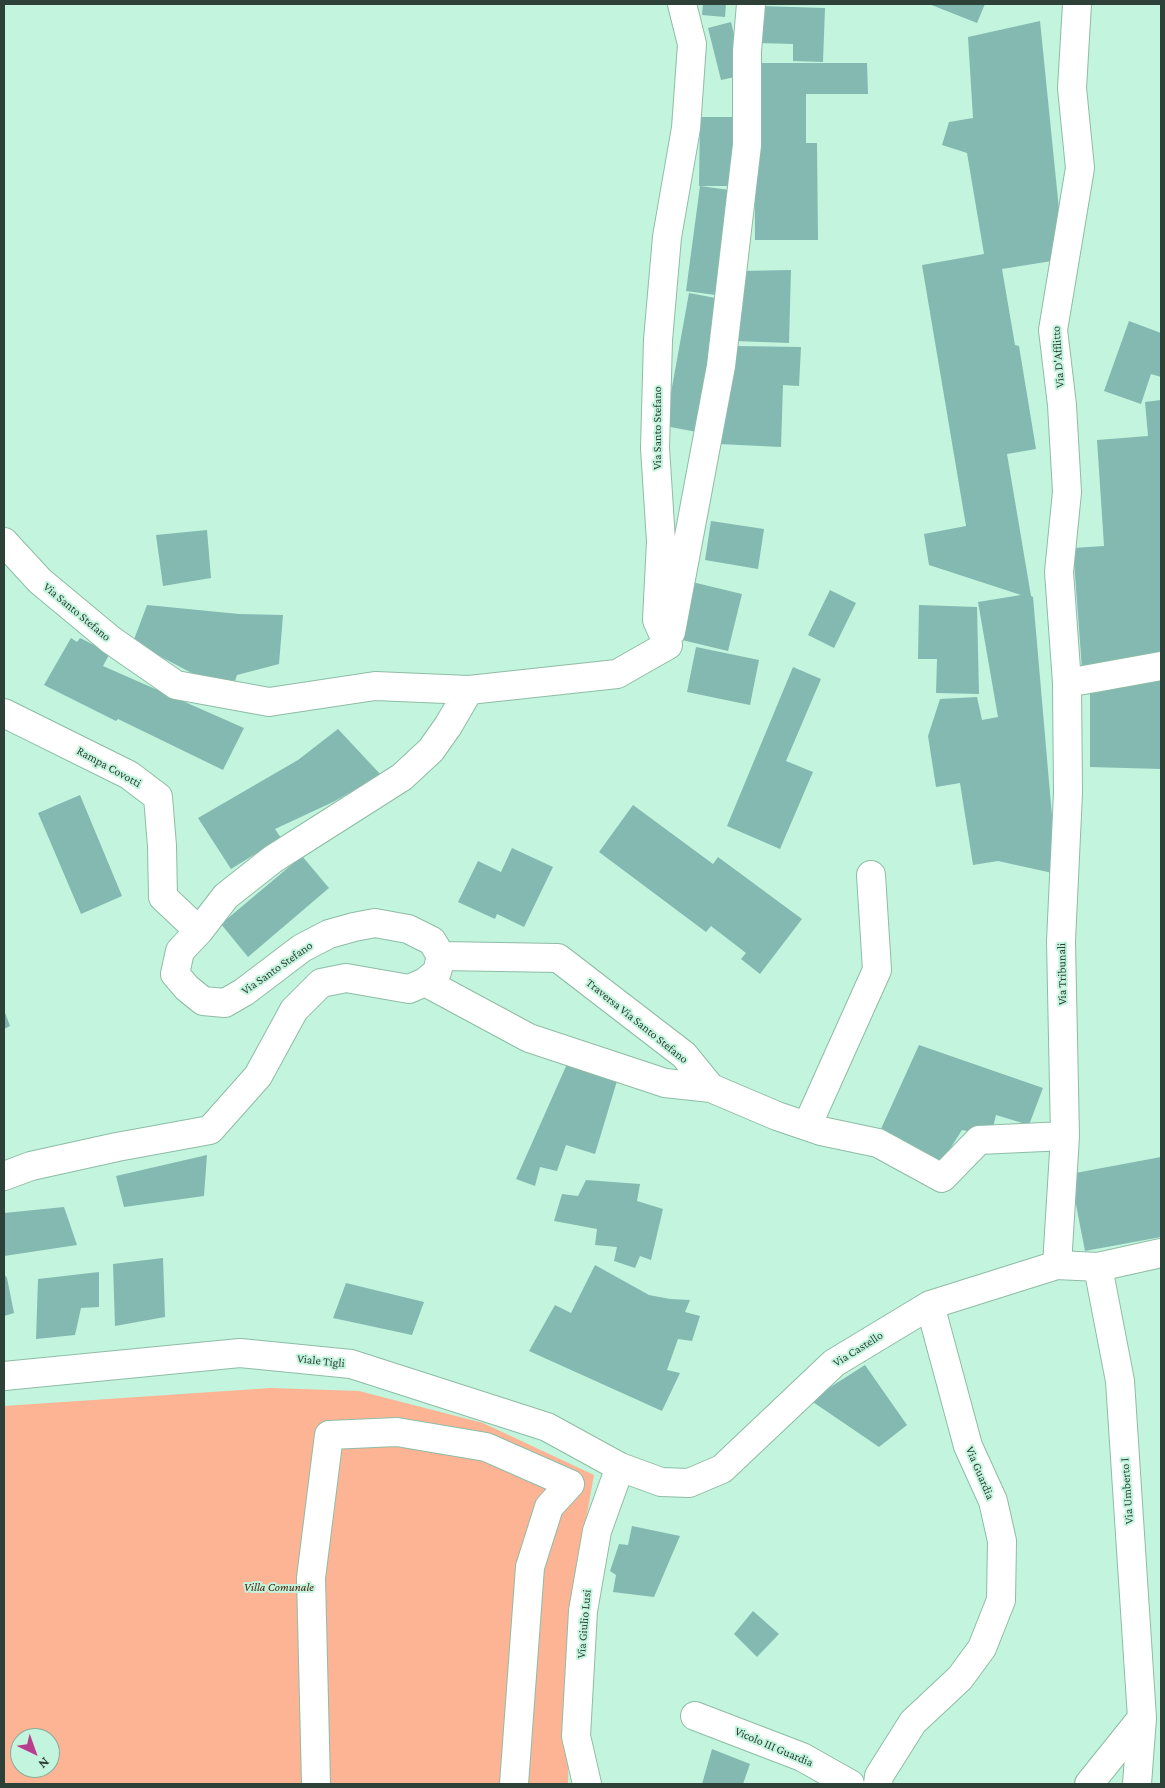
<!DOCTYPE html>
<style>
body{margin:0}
#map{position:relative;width:1165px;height:1788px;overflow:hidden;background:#c3f4dd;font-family:"Crimson Pro",serif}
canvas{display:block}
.frame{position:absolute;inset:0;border:5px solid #2d4138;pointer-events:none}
.north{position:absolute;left:10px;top:1728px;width:50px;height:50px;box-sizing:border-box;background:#c3f4dd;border:1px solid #87ac9b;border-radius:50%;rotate:138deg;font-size:14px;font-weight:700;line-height:20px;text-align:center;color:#2d4138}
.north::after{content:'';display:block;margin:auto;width:18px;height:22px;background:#ba3e8e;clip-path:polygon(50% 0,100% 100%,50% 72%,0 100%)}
</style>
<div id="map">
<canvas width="1165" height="1788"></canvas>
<div class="frame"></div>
<div class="north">N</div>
</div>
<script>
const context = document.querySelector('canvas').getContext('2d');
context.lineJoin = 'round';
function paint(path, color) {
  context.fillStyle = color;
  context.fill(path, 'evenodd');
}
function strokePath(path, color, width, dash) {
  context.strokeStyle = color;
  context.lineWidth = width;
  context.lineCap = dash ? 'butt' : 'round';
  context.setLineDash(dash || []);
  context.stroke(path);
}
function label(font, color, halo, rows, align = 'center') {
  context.font = font + ' "Crimson Pro",serif';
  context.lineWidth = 4;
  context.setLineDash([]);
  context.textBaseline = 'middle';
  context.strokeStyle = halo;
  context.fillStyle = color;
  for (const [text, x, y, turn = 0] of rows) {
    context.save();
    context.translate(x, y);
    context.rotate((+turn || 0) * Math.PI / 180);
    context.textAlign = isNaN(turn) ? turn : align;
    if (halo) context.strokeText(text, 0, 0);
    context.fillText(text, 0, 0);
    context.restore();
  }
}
paint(new Path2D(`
 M 271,1388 L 359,1391 L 483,1423 L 594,1475 L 569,1613 L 568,1784 L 4,1784 L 4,1406 ZM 20,1738 L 50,1738 L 50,1768 L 20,1768 Z`), '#fdb494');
paint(new Path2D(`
 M 703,4 L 726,4 L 725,17 L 702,15 Z
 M 929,4 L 985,4 L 977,23 Z
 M 759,6 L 825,8 L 823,62 L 793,61 L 793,44 L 758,43 Z
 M 1040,21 L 1064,259 L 1002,269 L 1015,345 L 1019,346 L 1036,449 L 1007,454 L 1031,596 L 1033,597 L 1057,874 L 998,861 L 973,865 L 960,783 L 936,787 L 928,736 L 940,699 L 977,697 L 982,720 L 998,717 L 978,602 L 1021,595 L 929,565 L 924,534 L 966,526 L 922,265 L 984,254 L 967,153 L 942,145 L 949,122 L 973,118 L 968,37 Z
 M 731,22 L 744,75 L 721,80 L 708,28 Z
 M 754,63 L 867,63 L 868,94 L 806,94 L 806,143 L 817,143 L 818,240 L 755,240 Z
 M 700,117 L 742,117 L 740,186 L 699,186 Z
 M 700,186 L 737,191 L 723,296 L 686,291 Z
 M 791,270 L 789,343 L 735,341 L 741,271 Z
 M 689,293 L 721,299 L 697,432 L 665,426 Z
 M 1129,321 L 1161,333 L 1161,377 L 1151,374 L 1141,404 L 1104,391 Z
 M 735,346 L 801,347 L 799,386 L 783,385 L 781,447 L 719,444 Z
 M 1161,400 L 1161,658 L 1082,669 L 1073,548 L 1104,546 L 1097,440 L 1148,436 L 1145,402 Z
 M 711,521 L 764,529 L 758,569 L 705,560 Z
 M 207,530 L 211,578 L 163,586 L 156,535 Z
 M 692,582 L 742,594 L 728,651 L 678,639 Z
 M 830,590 L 856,603 L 834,648 L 808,635 Z
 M 147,605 L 239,614 L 283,615 L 279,664 L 237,675 L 235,681 L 203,679 L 133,642 Z
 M 919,605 L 977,607 L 979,694 L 936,693 L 937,659 L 918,659 Z
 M 71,638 L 77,642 L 80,638 L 110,653 L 103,666 L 244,728 L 223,770 L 118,719 L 116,721 L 44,685 Z
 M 696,647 L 759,660 L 750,705 L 687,692 Z
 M 793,667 L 821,679 L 786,761 L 813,772 L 780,849 L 727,826 Z
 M 1161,678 L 1161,769 L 1090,767 L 1090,693 Z
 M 338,729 L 381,775 L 333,802 L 275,829 L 281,838 L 231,869 L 198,818 L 298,760 Z
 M 80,795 L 122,896 L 81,914 L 38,813 Z
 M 633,805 L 713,864 L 718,857 L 802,919 L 760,974 L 741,959 L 746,953 L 711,926 L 706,932 L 599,852 Z
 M 512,848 L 553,867 L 524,927 L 497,914 L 495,919 L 458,902 L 478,861 L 501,872 Z
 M 302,856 L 329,888 L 248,957 L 221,924 Z
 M 4,1010 L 10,1026 L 4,1029 Z
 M 919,1045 L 1043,1088 L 1029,1125 L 996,1115 L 991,1136 L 962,1130 L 941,1163 L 880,1131 Z
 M 567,1064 L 617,1081 L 595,1154 L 566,1145 L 557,1171 L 540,1167 L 535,1186 L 516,1179 Z
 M 207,1155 L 204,1196 L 124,1207 L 116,1176 Z
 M 1161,1157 L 1161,1237 L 1085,1251 L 1070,1174 Z
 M 586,1180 L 640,1184 L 637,1201 L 663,1209 L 651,1260 L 640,1256 L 635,1268 L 614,1261 L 617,1247 L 595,1245 L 597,1229 L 554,1221 L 562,1194 L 578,1196 Z
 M 64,1207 L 77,1245 L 4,1256 L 4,1213 Z
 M 163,1258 L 165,1317 L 115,1326 L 113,1264 Z
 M 595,1265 L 649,1295 L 670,1299 L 690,1300 L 685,1312 L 700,1316 L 692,1341 L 678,1339 L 667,1370 L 680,1373 L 662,1411 L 529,1351 L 555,1305 L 571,1313 Z
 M 99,1272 L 99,1307 L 81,1308 L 75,1335 L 36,1339 L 38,1279 Z
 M 4,1274 L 7,1278 L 14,1313 L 4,1316 Z
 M 346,1283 L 424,1302 L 412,1335 L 333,1318 Z
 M 865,1365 L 907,1425 L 879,1447 L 810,1400 Z
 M 632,1526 L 680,1536 L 654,1597 L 613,1592 L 616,1575 L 610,1571 L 619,1544 L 628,1545 Z
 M 753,1611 L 779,1634 L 757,1657 L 734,1634 Z
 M 712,1749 L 750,1764 L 743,1784 L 702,1784 Z`), '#83b9b1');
const pedestrian = new Path2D(`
 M 316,1784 L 311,1578 L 329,1435 L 397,1432 L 486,1447 L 570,1484 L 549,1507 L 530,1567 L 514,1784`);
const minor = new Path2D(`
 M 4,542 L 40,581 L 111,640 L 176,685 L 269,702 L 375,686 L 469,690 L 617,674 L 668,645 L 657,620 L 661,541 L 655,448 L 658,340 L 667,237 L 686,128 L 692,44 L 682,4
 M 671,632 L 721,366 L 747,145 L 747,51 L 751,4
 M 1067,683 L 1161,666
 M 4,713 L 129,775 L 158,797 L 162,846 L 163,897 L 199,931
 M 441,956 L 558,958 L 684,1055 L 711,1088 L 777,1116 L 821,1131 L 878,1143 L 942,1178 L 979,1140 L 1065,1136
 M 425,982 L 529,1038 L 665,1083 L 711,1088
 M 807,1126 L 877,970 L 871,875
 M 4,1176 L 31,1166 L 117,1147 L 210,1130 L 258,1076 L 294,1010 L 321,983 L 346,978 L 409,989 L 425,982 L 437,972 L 441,956 L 432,941 L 408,929 L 375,923 L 354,927 L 329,934 L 302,948 L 244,992 L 225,1003 L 203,1001 L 187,988 L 175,974 L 180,951 L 199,931 L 226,896 L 273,859 L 402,777 L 431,750 L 448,726 L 469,690
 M 1057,1265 L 1065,1136 L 1061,941 L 1068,793 L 1067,683 L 1059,572 L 1067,492 L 1062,405 L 1053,330 L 1080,168 L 1072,88 L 1077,4
 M 1098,1267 L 1120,1381 L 1142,1718 L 1137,1784
 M 4,1376 L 240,1353 L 351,1364 L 547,1427 L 620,1467 L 661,1482 L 689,1483 L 722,1469 L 834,1363 L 930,1305 L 1057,1265 L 1098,1267 L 1161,1253
 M 695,1716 L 802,1757 L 850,1784
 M 587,1784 L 576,1736 L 583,1611 L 597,1531 L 620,1467
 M 878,1784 L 879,1776 L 913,1722 L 960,1678 L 982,1648 L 1001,1600 L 1002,1541 L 993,1501 L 968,1446 L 930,1305
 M 1089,1784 L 1142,1718`);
strokePath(pedestrian, '#8ebca6', 30);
strokePath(minor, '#8ebca6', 30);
strokePath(pedestrian, '#fff', 28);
strokePath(minor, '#fff', 28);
label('12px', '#2d4138', '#c3f4dd', [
 ["Via D'Afflitto",1058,357,-94],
 ["Via Santo Stefano",657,428,-90],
 ["Via Santo Stefano",77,612,40],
 ["Rampa Covotti",109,767,29],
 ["Via Santo Stefano",277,968,-35],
 ["Via Tribunali",1062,974,-91],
 ["Traversa Via Santo Stefano",637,1021,39],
 ["Via Castello",858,1349,-32],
 ["Viale Tigli",321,1361,6],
 ["Via Guardia",980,1473,67],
 ["Via Umberto I",1127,1491,-94],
 ["Via Giulio Lusi",584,1624,-85],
 ["Vicolo III Guardia",774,1747,23]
]);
label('italic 12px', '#4e230f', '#c3f4dd', [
 ["Villa Comunale",279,1587]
]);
</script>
